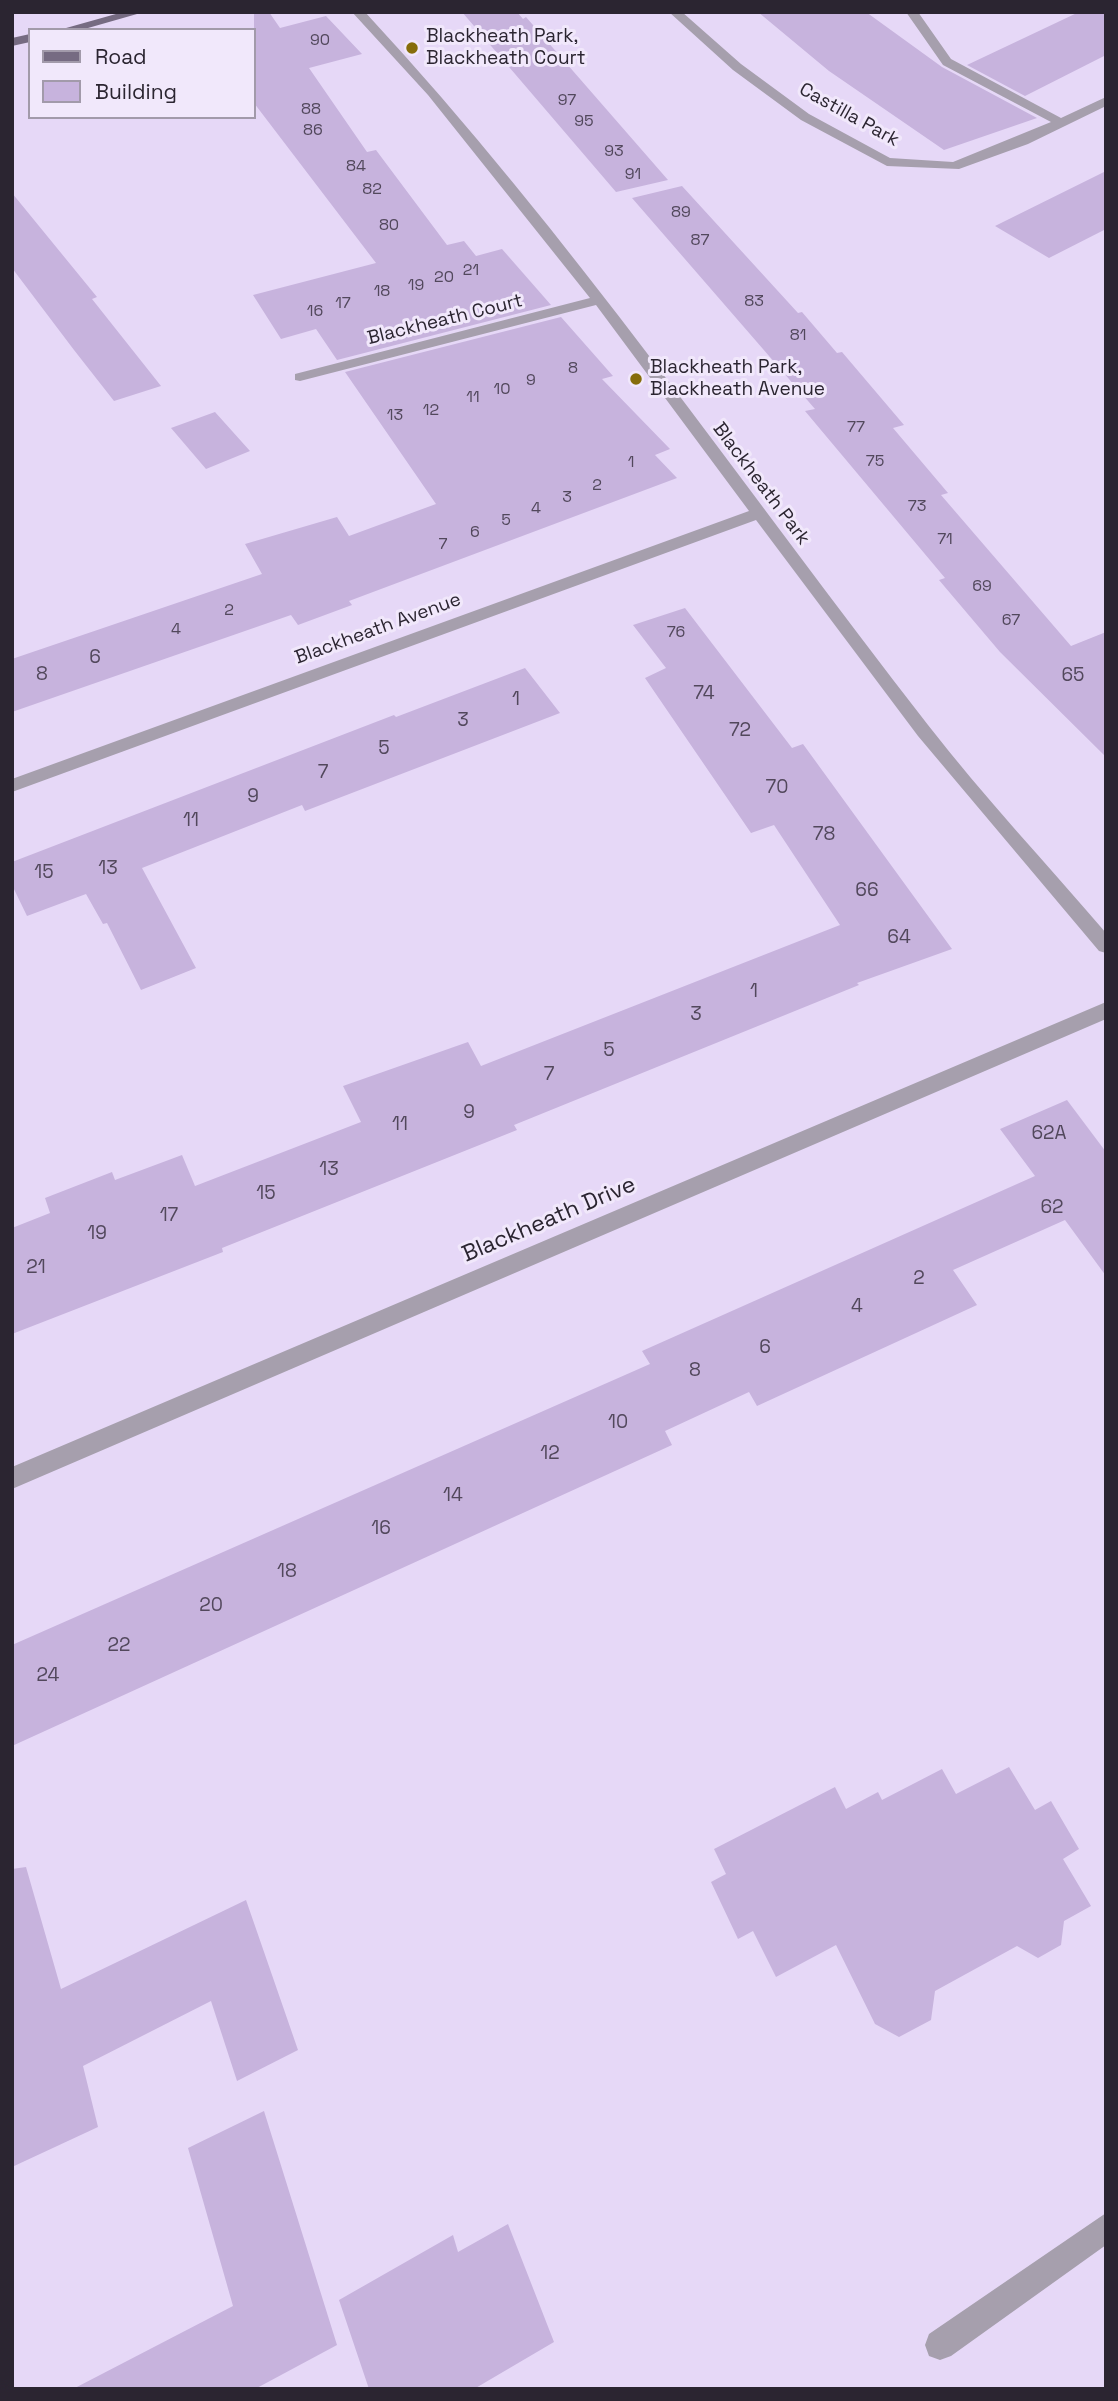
<!DOCTYPE html>
<style>
body{margin:0}
#map{position:relative;width:1118px;height:2401px;overflow:hidden;background:#e6d8f7;font-family:"Space Grotesk",sans-serif}
canvas{display:block}
.frame{position:absolute;inset:0;border:14px solid #2b2531;pointer-events:none}
.legend{position:absolute;left:28px;top:28px;width:228px;height:91px;box-sizing:border-box;background:#f1e8fb;border:2px solid #a29aaa;margin:0;padding:9px 12px;list-style:none;font-size:21px;color:#2b2531}
.legend li{display:flex;align-items:center;gap:14px;height:35px}
.legend b{width:35px;border:2px solid #a29aaa}
</style>
<div id="map">
<canvas width="1118" height="2401"></canvas>
<div class="frame"></div>
<ul class="legend">
<li><b style="height:9px;background:#766b82"></b>Road</li>
<li><b style="height:19px;background:#c7b3dd"></b>Building</li>
</ul>
</div>
<script>
const context = document.querySelector('canvas').getContext('2d');
context.lineJoin = 'round';
function paint(path, color) {
  context.fillStyle = color;
  context.fill(path, 'evenodd');
}
function strokePath(path, color, width, dash) {
  context.strokeStyle = color;
  context.lineWidth = width;
  context.lineCap = dash ? 'butt' : 'round';
  context.setLineDash(dash || []);
  context.stroke(path);
}
function label(font, color, halo, rows, align = 'center') {
  context.font = font + ' "Space Grotesk",sans-serif';
  context.lineWidth = 6;
  context.setLineDash([]);
  context.textBaseline = 'middle';
  context.strokeStyle = halo;
  context.fillStyle = color;
  for (const [text, x, y, turn = 0] of rows) {
    context.save();
    context.translate(x, y);
    context.rotate((+turn || 0) * Math.PI / 180);
    context.textAlign = isNaN(turn) ? turn : align;
    if (halo) context.strokeText(text, 0, 0);
    context.fillText(text, 0, 0);
    context.restore();
  }
}
paint(new Path2D(`
 M 254,12 L 269,12 L 280,28 L 326,16 L 362,54 L 309,68 L 367,152 L 376,150 L 447,245 L 464,241 L 476,256 L 502,249 L 551,305 L 337,360 L 316,329 L 281,339 L 253,295 L 376,263 L 254,103 Z
 M 462,12 L 517,12 L 523,19 L 526,17 L 668,180 L 616,192 Z
 M 758,12 L 866,12 L 942,67 L 1037,118 L 944,150 L 829,71 Z
 M 1079,12 L 1106,12 L 1106,55 L 1025,96 L 967,65 Z
 M 1106,171 L 1106,229 L 1049,258 L 995,226 Z
 M 682,186 L 798,313 L 802,312 L 837,353 L 842,352 L 904,425 L 893,428 L 948,493 L 941,495 L 1071,646 L 1106,632 L 1106,757 L 1000,652 L 939,580 L 945,578 L 805,411 L 815,409 L 632,198 Z
 M 12,193 L 97,297 L 92,299 L 161,386 L 114,401 L 74,350 L 12,268 Z
 M 561,317 L 613,376 L 602,379 L 670,449 L 655,455 L 677,478 L 349,601 L 352,605 L 298,625 L 291,615 L 12,712 L 12,659 L 262,574 L 245,544 L 337,517 L 349,536 L 436,504 L 345,372 Z
 M 215,412 L 250,451 L 206,469 L 171,428 Z
 M 685,608 L 792,748 L 803,744 L 952,949 L 857,983 L 859,985 L 514,1125 L 517,1130 L 222,1248 L 223,1252 L 12,1334 L 12,1228 L 50,1213 L 45,1198 L 112,1172 L 115,1180 L 182,1155 L 195,1186 L 361,1122 L 343,1086 L 468,1042 L 481,1066 L 840,925 L 774,825 L 751,833 L 645,678 L 666,668 L 633,625 Z
 M 525,668 L 560,713 L 305,811 L 302,805 L 142,868 L 196,968 L 141,990 L 107,923 L 103,924 L 86,894 L 27,916 L 12,885 L 12,862 L 394,715 L 396,717 Z
 M 1067,1100 L 1106,1152 L 1106,1276 L 1065,1220 L 953,1270 L 977,1305 L 757,1406 L 749,1392 L 665,1431 L 672,1445 L 12,1746 L 12,1645 L 650,1364 L 642,1351 L 1035,1176 L 1000,1129 Z
 M 1009,1767 L 1035,1810 L 1051,1801 L 1079,1849 L 1063,1859 L 1091,1906 L 1064,1921 L 1061,1945 L 1038,1958 L 1017,1946 L 935,1991 L 931,2020 L 899,2037 L 875,2024 L 836,1945 L 776,1977 L 753,1931 L 738,1939 L 711,1882 L 726,1874 L 714,1849 L 835,1787 L 846,1809 L 878,1792 L 882,1800 L 942,1769 L 956,1794 Z
 M 26,1867 L 61,1989 L 246,1900 L 298,2050 L 237,2081 L 211,2001 L 83,2066 L 98,2127 L 12,2167 L 12,1869 Z
 M 264,2111 L 337,2345 L 255,2389 L 73,2389 L 233,2306 L 188,2148 Z
 M 508,2224 L 554,2342 L 474,2389 L 369,2389 L 339,2300 L 453,2235 L 458,2252 Z`), '#c7b3dd');
paint(new Path2D(`
 M 352,12 L 365,12 C 571,234 742,486 928,725 C 984,797 1047,864 1106,933 L 1106,953 L 1099,951 L 918,736 L 756,520 L 12,792 L 12,779 L 749,511 L 596,305 L 300,381 L 295,380 L 295,374 L 590,298 L 428,95 Z
 M 669,12 L 682,12 L 741,64 L 809,114 L 890,158 L 953,162 L 1051,122 L 943,65 L 906,12 L 918,12 L 951,59 L 1061,118 L 1106,97 L 1106,106 L 1028,144 L 959,169 L 887,166 L 801,120 L 733,70 Z
 M 1106,1002 L 1106,1019 L 12,1489 L 12,1467 Z
 M 1106,2213 L 1106,2245 L 951,2356 L 940,2360 L 929,2356 L 925,2345 L 929,2334 Z`), '#a69fad');
paint(new Path2D(`
 M 123,12 L 144,12 L 81,30 L 59,30 Z
 M 30,34 L 30,42 L 12,46 L 12,38 Z`), '#766b82');
for (const [x, y, r, color] of [
 [412,48,7,"#866d0b"],
 [636,379,7,"#866d0b"]
]) {
  const dot = new Path2D();
  dot.arc(x, y, r, 0, 2 * Math.PI);
  context.fillStyle = color;
  context.fill(dot);
  strokePath(dot, '#f1e8fb', 2.5);
}
label('16px', '#52485c', null, [
 ["90",320,41],
 ["97",567,101],
 ["88",311,110],
 ["95",584,122],
 ["86",313,131],
 ["93",614,152],
 ["84",356,167],
 ["91",633,175],
 ["82",372,190],
 ["89",681,213],
 ["80",389,226],
 ["87",700,241],
 ["21",471,271],
 ["20",444,278],
 ["19",416,286],
 ["18",382,292],
 ["83",754,302],
 ["17",343,304],
 ["16",315,312],
 ["81",798,336],
 ["8",573,369],
 ["9",531,381],
 ["10",502,390],
 ["11",473,398],
 ["12",431,411],
 ["13",395,416],
 ["77",856,428],
 ["75",875,462],
 ["1",631,463],
 ["2",597,486],
 ["3",567,498],
 ["73",917,507],
 ["4",536,509],
 ["5",506,521],
 ["6",475,533],
 ["71",945,540],
 ["7",443,545],
 ["69",982,587],
 ["2",229,611],
 ["67",1011,621],
 ["4",176,630],
 ["76",676,633]
]);
label('19px', '#2b2531', '#f1e8fb', [
 ["Blackheath Park,",426,37],
 ["Blackheath Court",426,59],
 ["Blackheath Park,",650,368],
 ["Blackheath Avenue",650,390]
], 'left');
label('19px', '#2b2531', '#f1e8fb', [
 ["Castilla Park",849,115,29],
 ["Blackheath Court",445,320,-14],
 ["Blackheath Park",761,484,53],
 ["Blackheath Avenue",378,629,-20]
]);
label('19px', '#52485c', null, [
 ["6",95,658],
 ["8",42,675],
 ["65",1073,676],
 ["74",704,694],
 ["1",516,700],
 ["3",463,721],
 ["72",740,731],
 ["5",384,749],
 ["7",323,773],
 ["70",777,788],
 ["9",253,797],
 ["11",191,821],
 ["78",824,835],
 ["13",108,869],
 ["15",44,873],
 ["66",867,891],
 ["64",899,938],
 ["1",754,992],
 ["3",696,1015],
 ["5",609,1051],
 ["7",549,1075],
 ["9",469,1113],
 ["11",400,1125],
 ["62A",1049,1134],
 ["13",329,1170],
 ["15",266,1194],
 ["62",1052,1208],
 ["17",169,1216],
 ["19",97,1234],
 ["21",36,1268],
 ["2",919,1279],
 ["4",857,1307],
 ["6",765,1348],
 ["8",695,1371],
 ["10",618,1423],
 ["12",550,1454],
 ["14",453,1496],
 ["16",381,1529],
 ["18",287,1572],
 ["20",211,1606],
 ["22",119,1646],
 ["24",48,1676]
]);
label('23px', '#2b2531', '#f1e8fb', [
 ["Blackheath Drive",549,1220,-23]
]);
</script>
